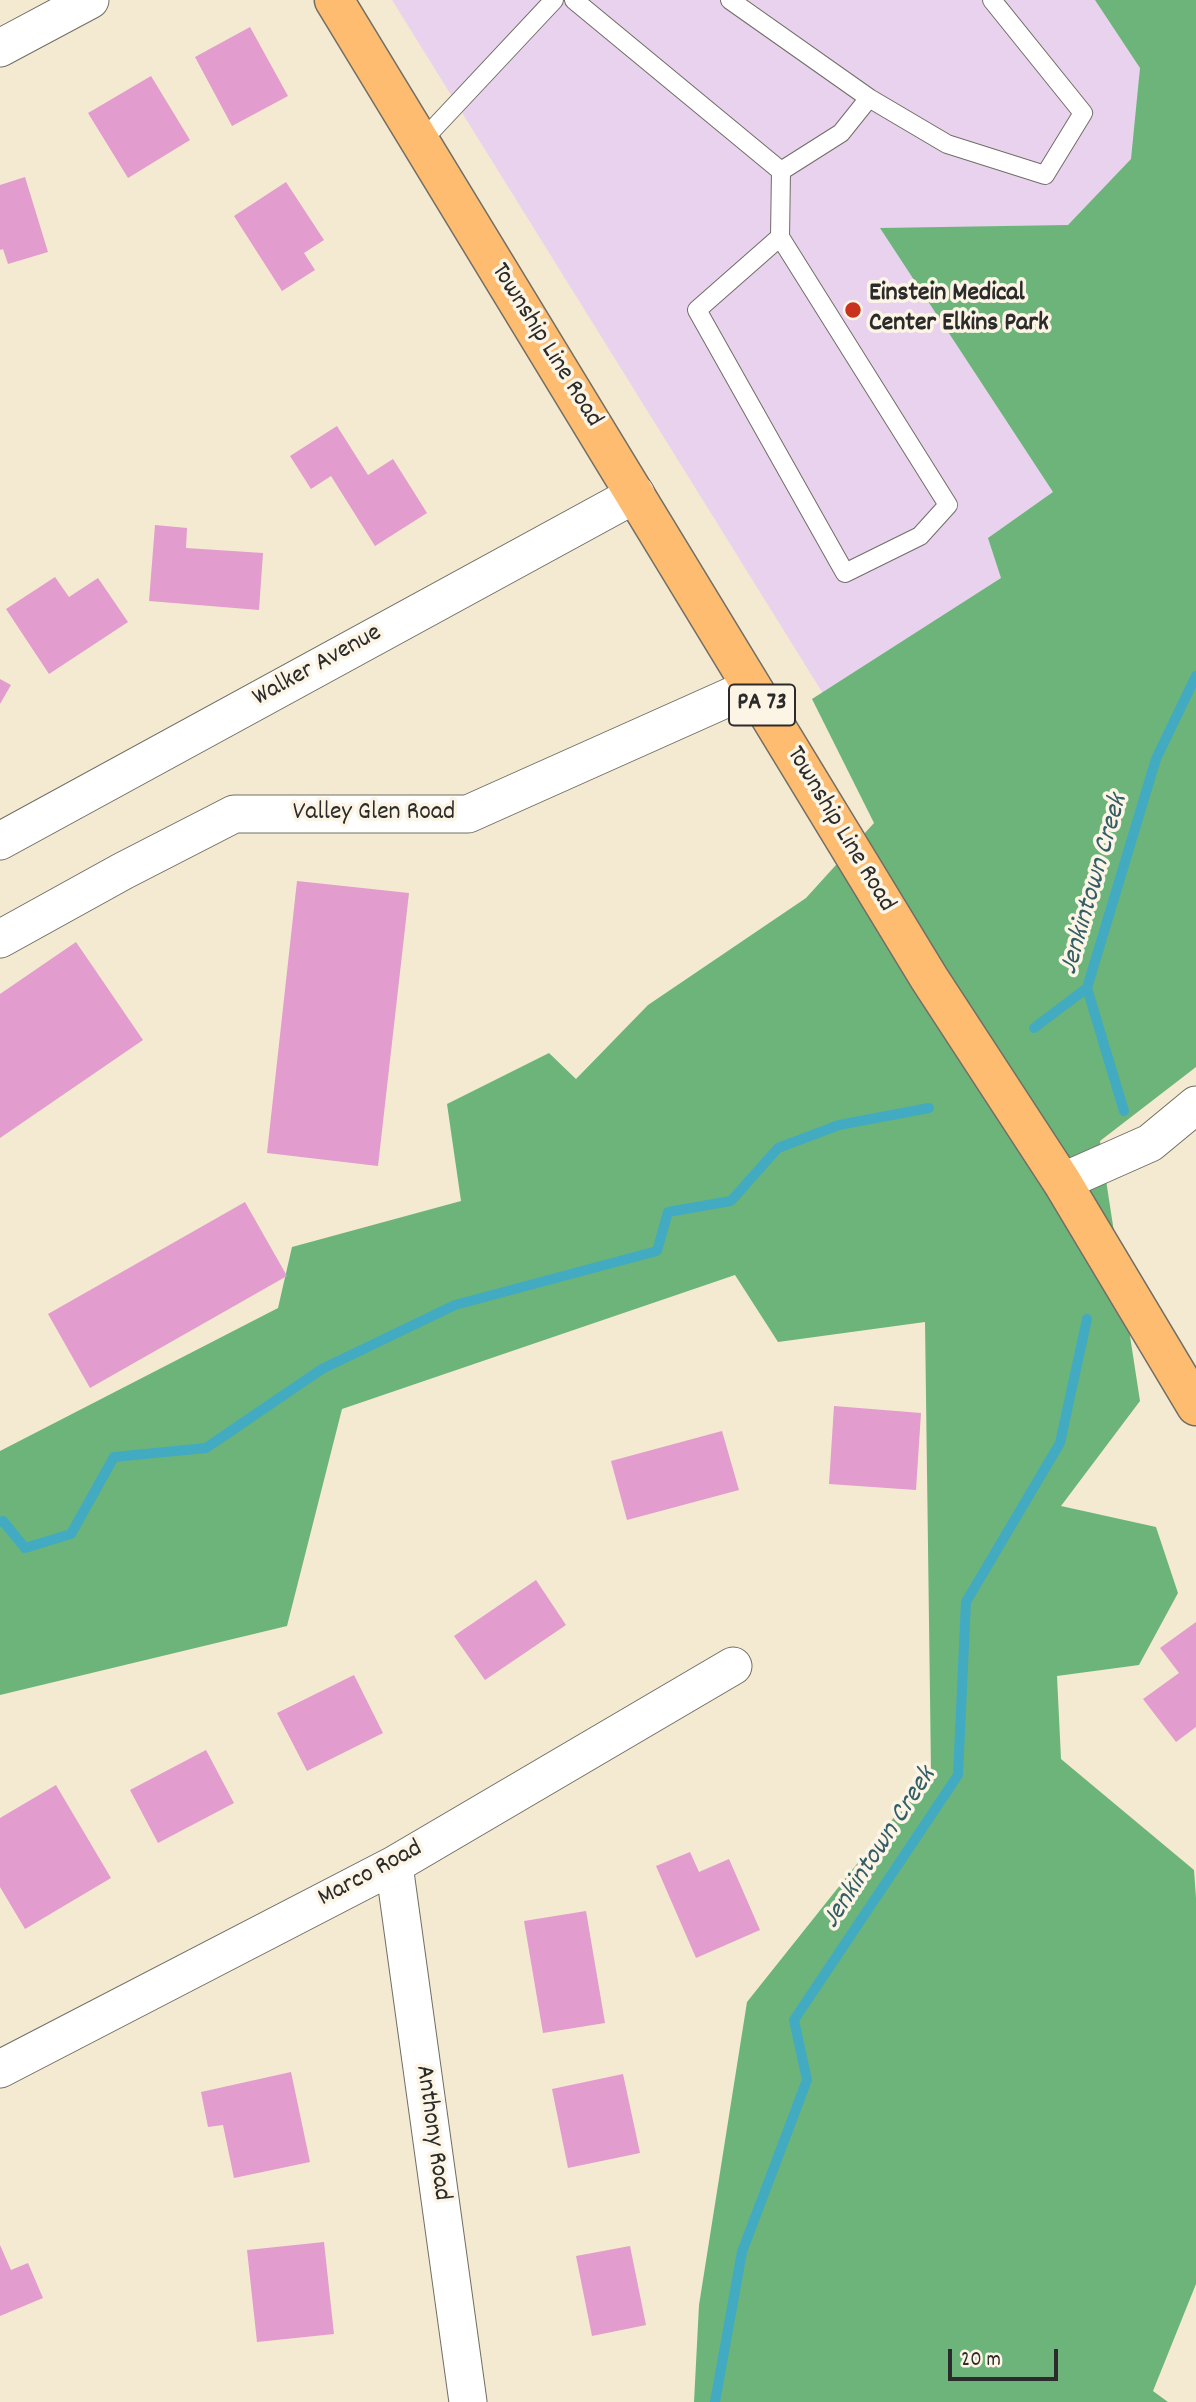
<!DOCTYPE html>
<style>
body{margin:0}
#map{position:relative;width:1196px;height:2402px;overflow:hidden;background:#f4ead1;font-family:Dekko,sans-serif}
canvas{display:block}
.scale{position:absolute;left:948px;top:2349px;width:110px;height:32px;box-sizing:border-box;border:4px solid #2b2b2b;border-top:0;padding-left:9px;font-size:21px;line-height:24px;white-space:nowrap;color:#2b2b2b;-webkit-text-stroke:5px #fcf5e5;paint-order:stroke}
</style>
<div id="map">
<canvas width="1196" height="2402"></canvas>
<div class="scale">20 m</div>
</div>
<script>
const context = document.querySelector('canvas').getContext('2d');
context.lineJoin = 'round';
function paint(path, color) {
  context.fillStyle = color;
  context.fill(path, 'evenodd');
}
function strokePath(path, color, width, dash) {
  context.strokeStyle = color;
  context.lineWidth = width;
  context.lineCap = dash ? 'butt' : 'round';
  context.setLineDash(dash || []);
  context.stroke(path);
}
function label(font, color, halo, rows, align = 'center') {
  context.font = font + ' Dekko,sans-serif';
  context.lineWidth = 7;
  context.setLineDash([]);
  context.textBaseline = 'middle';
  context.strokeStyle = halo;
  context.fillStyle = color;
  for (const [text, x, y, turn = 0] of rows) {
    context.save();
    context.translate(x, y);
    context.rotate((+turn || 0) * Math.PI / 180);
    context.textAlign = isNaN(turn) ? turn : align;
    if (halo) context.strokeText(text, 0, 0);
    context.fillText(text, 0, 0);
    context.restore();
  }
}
paint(new Path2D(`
 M 392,0 L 1196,0 L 1057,563 L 878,782 Z`), '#e8d2ee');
paint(new Path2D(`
 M 1095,0 L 1196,0 L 1196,1067 L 1100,1141 L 1140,1401 L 1061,1506 L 1156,1527 L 1178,1593 L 1139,1665 L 1057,1676 L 1061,1759 L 1194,1870 L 1196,1898 L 1196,2284 L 1153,2391 L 1168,2402 L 694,2402 L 699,2305 L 747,2002 L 931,1771 L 925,1322 L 778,1342 L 735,1275 L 342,1409 L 287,1626 L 0,1695 L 0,1451 L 278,1308 L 292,1247 L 461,1201 L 447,1104 L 549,1053 L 576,1079 L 648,1005 L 806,898 L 874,823 L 812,699 L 1001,578 L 988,538 L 1053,492 L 880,228 L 1068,225 L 1131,159 L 1140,68 Z`), '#6db47a');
strokePath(new Path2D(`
 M 1034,1028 L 1087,988
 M 1124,1111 L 1087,988 L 1156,759 L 1196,676
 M 0,1522 L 3,1521 L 25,1548 L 71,1534 L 114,1457 L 206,1448 L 322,1369 L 455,1305 L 657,1251 L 668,1212 L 731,1201 L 778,1148 L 839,1125 L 929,1108
 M 715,2402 L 742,2252 L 807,2080 L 794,2020 L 958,1775 L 966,1602 L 1060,1443 L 1087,1319`), '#42abc1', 10);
paint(new Path2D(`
 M 250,27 L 288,96 L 232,126 L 195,57 Z
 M 151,76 L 190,140 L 128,178 L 88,113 Z
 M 25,177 L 48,252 L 8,264 L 3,249 L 0,250 L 0,185 Z
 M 286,182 L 324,240 L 304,253 L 315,270 L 282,291 L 234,216 Z
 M 337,426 L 368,475 L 393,459 L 427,513 L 375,546 L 331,476 L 311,489 L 290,456 Z
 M 155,525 L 187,528 L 186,548 L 263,553 L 259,610 L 149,601 Z
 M 55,577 L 69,597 L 98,578 L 128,622 L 49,674 L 6,609 Z
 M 0,679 L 11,685 L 0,704 Z
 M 297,881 L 409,893 L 378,1166 L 267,1153 Z
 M 76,942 L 143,1040 L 0,1138 L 0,994 Z
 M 245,1202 L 287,1276 L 90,1388 L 48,1314 Z
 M 834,1406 L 921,1413 L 916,1490 L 829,1484 Z
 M 722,1431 L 739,1490 L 627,1520 L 611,1461 Z
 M 536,1580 L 566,1625 L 485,1680 L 454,1636 Z
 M 1196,1622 L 1196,1727 L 1176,1742 L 1143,1699 L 1179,1673 L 1160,1648 Z
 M 354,1675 L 383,1733 L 307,1771 L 277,1713 Z
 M 206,1750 L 234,1803 L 158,1843 L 130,1790 Z
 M 56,1785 L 111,1878 L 25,1929 L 0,1887 L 0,1818 Z
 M 690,1852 L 699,1872 L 729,1859 L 760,1930 L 696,1958 L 656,1866 Z
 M 586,1911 L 605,2023 L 543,2033 L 524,1921 Z
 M 291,2072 L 310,2162 L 234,2178 L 223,2125 L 208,2127 L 201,2092 Z
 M 623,2074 L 640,2153 L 568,2168 L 552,2089 Z
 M 324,2242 L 334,2334 L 257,2342 L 247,2250 Z
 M 0,2245 L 11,2270 L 28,2263 L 43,2298 L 0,2316 Z
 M 630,2246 L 646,2325 L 592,2336 L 576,2256 Z`), '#e29ccd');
const lane = new Path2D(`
 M 574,0 L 781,171 L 780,237 L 948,505 L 920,536 L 845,573 L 697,310 L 780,237
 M 730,0 L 869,98 L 947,144 L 1045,175 L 1083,113 L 992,0
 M 420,143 L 554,0
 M 781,171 L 841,133 L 869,98`);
const street = new Path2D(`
 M 0,48 L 90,0
 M 0,841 L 636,494
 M 0,939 L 123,871 L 234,814 L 468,814 L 752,687
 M 1062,1182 L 1150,1143 L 1196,1105
 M 394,1865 L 468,2402
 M 0,2069 L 394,1865 L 733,1666`);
const primary = new Path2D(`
 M 334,0 L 929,978 L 1062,1182 L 1196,1406`);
strokePath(lane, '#716e65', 20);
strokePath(street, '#716e65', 39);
strokePath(primary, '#716e65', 41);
strokePath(lane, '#fff', 18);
strokePath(street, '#fff', 37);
strokePath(primary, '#febc70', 38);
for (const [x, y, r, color] of [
 [853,310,9,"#c8321e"]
]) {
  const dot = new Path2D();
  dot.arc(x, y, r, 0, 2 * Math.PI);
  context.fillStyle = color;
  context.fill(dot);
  strokePath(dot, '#fcf5e5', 2.5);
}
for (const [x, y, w] of [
 [762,705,66]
]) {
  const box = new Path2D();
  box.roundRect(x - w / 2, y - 20.5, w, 41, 5);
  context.fillStyle = '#fcf5e5';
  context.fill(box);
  strokePath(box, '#2b2b2b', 2);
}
label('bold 24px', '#2b2b2b', null, [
 ["PA 73",762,705]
]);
label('bold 26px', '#2b2b2b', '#fcf5e5', [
 ["Einstein Medical",869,295],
 ["Center Elkins Park",869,325]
], 'left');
label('26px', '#2b2b2b', '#fcf5e5', [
 ["Township Line Road",545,346,58],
 ["Walker Avenue",318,667,-29],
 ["Valley Glen Road",374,814],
 ["Township Line Road",839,830,59],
 ["Marco Road",371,1875,-28],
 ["Anthony Road",431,2133,82]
]);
label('italic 28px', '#345e67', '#fcf5e5', [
 ["Jenkintown Creek",1096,885,-74],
 ["Jenkintown Creek",881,1849,-57]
]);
</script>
